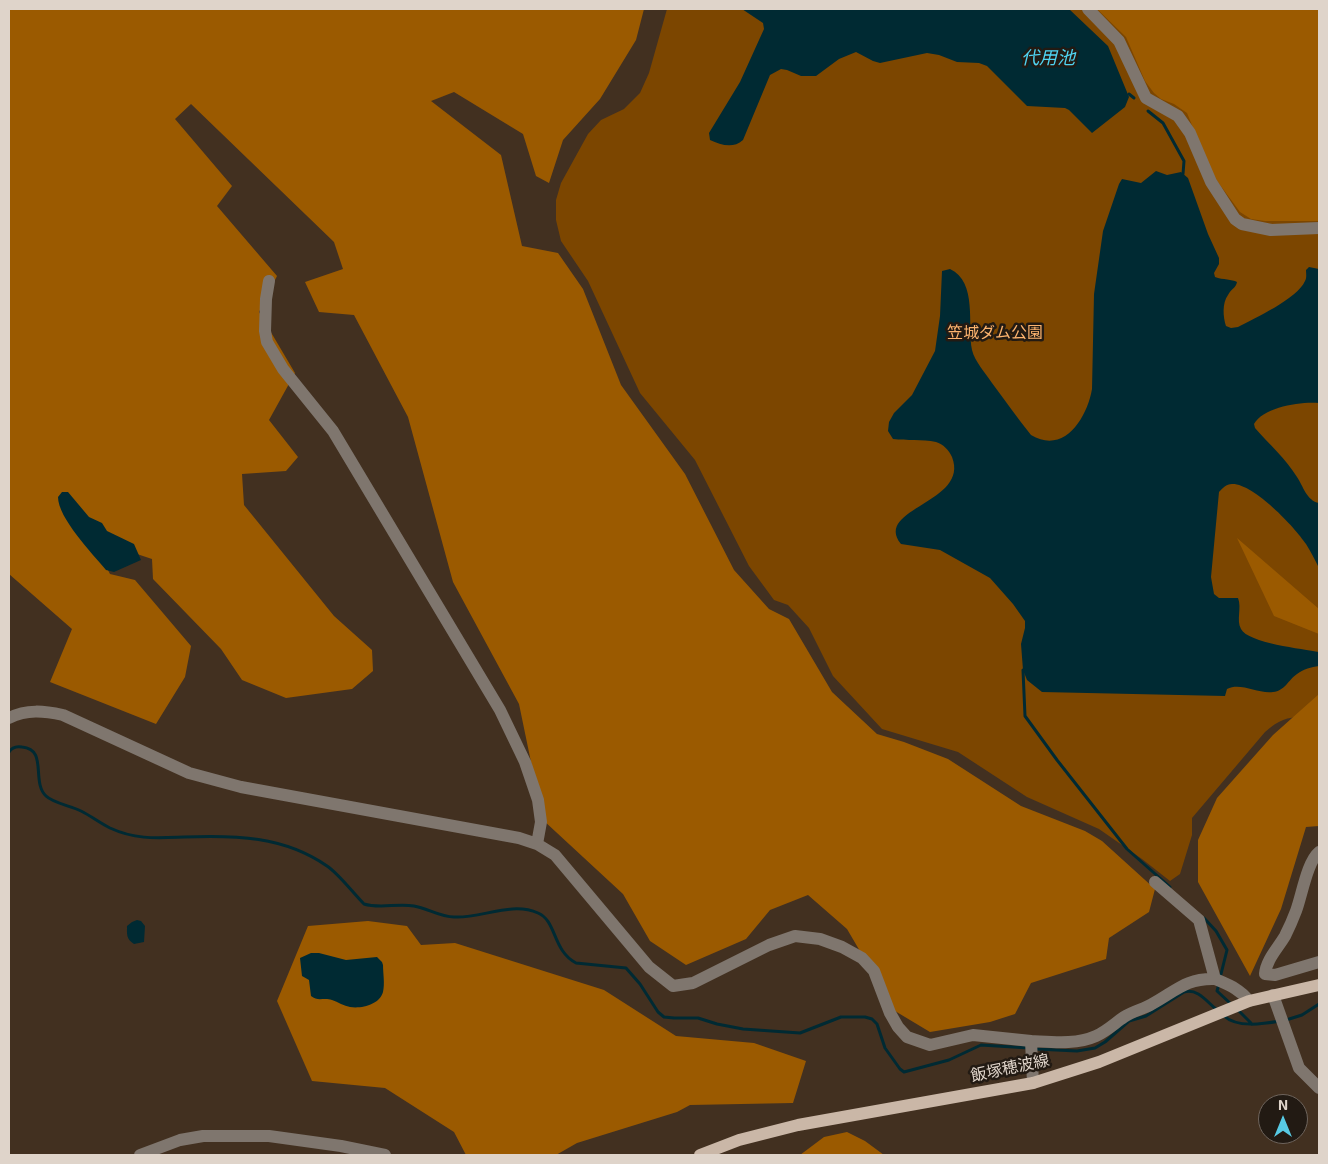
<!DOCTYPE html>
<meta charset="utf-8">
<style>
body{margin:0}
#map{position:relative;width:1328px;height:1164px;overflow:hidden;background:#423020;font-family:"Exo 2",sans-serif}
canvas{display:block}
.frame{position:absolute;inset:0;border:10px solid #dfd4ca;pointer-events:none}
.north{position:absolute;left:1258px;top:1094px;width:50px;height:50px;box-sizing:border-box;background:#221a13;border:1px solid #6e645c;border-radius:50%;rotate:0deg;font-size:14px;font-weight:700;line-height:20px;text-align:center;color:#dfd4ca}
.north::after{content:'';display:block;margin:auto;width:18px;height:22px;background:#57c9e3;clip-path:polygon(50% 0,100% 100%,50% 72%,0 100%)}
</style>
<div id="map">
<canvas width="1328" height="1164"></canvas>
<div class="frame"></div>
<div class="north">N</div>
</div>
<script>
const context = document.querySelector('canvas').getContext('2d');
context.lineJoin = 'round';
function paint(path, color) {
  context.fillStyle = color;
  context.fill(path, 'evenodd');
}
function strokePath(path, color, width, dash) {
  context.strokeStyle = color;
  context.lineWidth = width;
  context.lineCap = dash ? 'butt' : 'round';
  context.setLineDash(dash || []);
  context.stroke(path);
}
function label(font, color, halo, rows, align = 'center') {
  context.font = font + ' "Exo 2","Noto Sans JP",sans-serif';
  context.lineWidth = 5;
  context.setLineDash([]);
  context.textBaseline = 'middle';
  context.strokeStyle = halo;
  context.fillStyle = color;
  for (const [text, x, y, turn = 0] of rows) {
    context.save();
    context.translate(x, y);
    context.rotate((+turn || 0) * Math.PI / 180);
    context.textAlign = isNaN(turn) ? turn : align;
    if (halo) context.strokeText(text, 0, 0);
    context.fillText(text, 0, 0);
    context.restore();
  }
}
paint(new Path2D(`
 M 667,9 L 1319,9 L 1319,718 C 1295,716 1284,715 1265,732 L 1192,818 L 1192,835 L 1180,874 L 1170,881 L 1142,859 L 1099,829 L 1027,797 L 958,752 L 882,729 L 833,676 L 809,628 L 788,605 L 774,600 L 749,566 L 695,460 L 640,393 L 588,281 L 561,241 L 556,220 L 556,200 L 561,183 L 588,134 L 601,120 L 624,109 L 640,93 L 649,73 Z`), '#7c4600');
paint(new Path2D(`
 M 9,9 L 644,9 L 636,40 L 600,99 L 563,140 L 549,183 L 536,176 L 523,134 L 454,92 L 431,101 L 501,155 L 522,246 L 558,253 L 583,289 L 621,385 L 685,474 L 734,570 L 769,609 L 789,619 L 832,692 L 877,734 L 904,742 L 948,759 L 1021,806 L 1085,831 L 1102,841 L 1155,889 L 1149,912 L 1109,938 L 1106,959 L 1031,983 L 1015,1014 L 990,1022 L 930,1032 L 895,1011 L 847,929 L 808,895 L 770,910 L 746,939 L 686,965 L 650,941 L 623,894 L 543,820 L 519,704 L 453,582 L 408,417 L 354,315 L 319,312 L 305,282 L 343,269 L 334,242 L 191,104 L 175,119 L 232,186 L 217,206 L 277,276 L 259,312 L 295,373 L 269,420 L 298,457 L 286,471 L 242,474 L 244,505 L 334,616 L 372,650 L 373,671 L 352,689 L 286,698 L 242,680 L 221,649 L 153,579 L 152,559 L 134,553 L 83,522 L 110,574 L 135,580 L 191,646 L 185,677 L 156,724 L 50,682 L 72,629 L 9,574 Z
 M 1097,9 L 1319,9 L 1319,221 L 1265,221 L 1251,219 L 1240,212 L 1212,174 L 1187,113 L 1174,104 L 1161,99 L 1154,93 L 1145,81 L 1126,37 Z
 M 1237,538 L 1319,609 L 1319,634 L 1274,616 Z
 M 1319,694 L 1319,826 L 1306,827 L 1281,909 L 1250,976 L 1198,882 L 1198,840 L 1217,798 L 1273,735 Z
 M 368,921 L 407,926 L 421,945 L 455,943 L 604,990 L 676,1036 L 754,1043 L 806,1061 L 793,1103 L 690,1105 L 677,1112 L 577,1143 L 556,1155 L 466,1155 L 454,1132 L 385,1088 L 312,1081 L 277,1001 L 308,926 Z
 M 847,1132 L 865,1141 L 884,1155 L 800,1155 L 824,1137 Z`), '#9b5a00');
paint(new Path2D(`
 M 742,9 L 1069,9 L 1108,46 L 1129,97 L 1125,107 L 1092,133 L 1069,110 L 1065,108 L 1027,106 L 987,66 L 979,63 L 957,62 L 939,55 L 927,53 L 880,63 L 873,61 L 856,52 L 839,59 L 816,76 L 801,76 L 787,70 L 781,69 L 770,75 L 743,140 C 733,149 721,145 710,140 L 709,133 L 740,82 L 764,29 L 763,23 Z
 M 1156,171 L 1167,175 L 1181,172 L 1188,178 L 1208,234 L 1219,258 L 1219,264 L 1214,273 L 1215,277 C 1223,280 1232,279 1237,282 C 1236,288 1231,289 1228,295 C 1222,303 1223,317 1226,326 L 1231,328 L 1238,327 C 1255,318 1297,299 1305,281 C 1307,278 1306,273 1306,270 L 1309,267 L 1319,269 L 1319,403 C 1302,401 1263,407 1254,424 L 1255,428 C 1269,444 1286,459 1297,477 C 1303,486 1307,501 1319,503 L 1319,568 C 1315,560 1311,552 1306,544 C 1295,527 1253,483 1232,484 C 1226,484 1223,488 1219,492 L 1211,577 L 1214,594 L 1219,598 L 1238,598 C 1242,608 1236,620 1241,629 C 1248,643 1303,649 1319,652 L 1319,666 C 1311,667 1304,669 1297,674 C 1288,680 1285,691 1273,692 C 1257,694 1241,682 1227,689 L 1225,696 L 1042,692 L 1027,680 L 1023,670 L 1021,644 L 1025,628 L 1025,621 L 1013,604 L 990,578 L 940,550 L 901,544 C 873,508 970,503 952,457 C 949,450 943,444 936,442 C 922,439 907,441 893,439 L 888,431 L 889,422 L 894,413 L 912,395 L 935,351 L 940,316 L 942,271 L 950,269 C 978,282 967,326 972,350 C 975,362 985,372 992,383 C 1005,400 1017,418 1031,435 C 1064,455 1087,418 1092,389 L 1094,294 L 1103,231 L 1119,184 L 1122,179 L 1141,183 Z
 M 62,492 L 68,492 L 89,517 L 102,523 L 107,531 L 134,544 L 141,560 L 114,572 L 106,570 C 92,553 58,518 58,497 Z
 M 137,920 L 141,921 L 145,926 L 144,942 L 134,944 C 126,939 127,934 127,926 L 132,922 Z
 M 311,953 L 319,953 L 346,960 L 377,957 L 382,962 L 383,965 C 383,973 385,984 383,992 C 380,1004 362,1009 350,1007 C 344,1006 338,1002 332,1000 C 324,997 318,1002 311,996 L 309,980 L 302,976 L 300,958 Z`), '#002a33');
strokePath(new Path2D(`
 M 1129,94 L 1134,98
 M 1148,111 L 1163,123 L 1184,161 L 1183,174
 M 1023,670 L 1025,716 L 1057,760 L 1127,849 L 1170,887
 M 9,752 C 12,747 16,746 22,747 C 48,749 31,782 46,796 C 53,803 71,806 81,811 C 91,816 100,823 110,828 C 136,840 157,838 184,837 C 235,835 284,836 327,866 C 339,874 353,893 364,904 C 380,909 397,903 414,906 C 427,908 440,917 454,917 C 480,919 511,901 538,913 C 557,921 552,950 576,963 L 626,968 L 640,984 L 658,1012 L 664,1017 L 674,1018 L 698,1018 L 717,1024 L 743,1029 L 800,1033 L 841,1017 L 865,1017 L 872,1019 L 877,1024 L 885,1048 L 900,1069 L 904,1072 L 949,1060 L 981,1045 L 1029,1048
 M 1204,918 L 1216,931 L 1227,950 L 1220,978
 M 1219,984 L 1217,991 L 1231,1004
 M 1238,1010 L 1251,1023
 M 1224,1016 C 1237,1028 1263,1024 1280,1021
 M 1286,1020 L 1302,1015 L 1319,1004
 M 1035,1049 L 1077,1051 L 1095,1048 L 1105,1042 L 1129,1021 L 1146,1016 L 1184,992 C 1198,988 1207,1002 1217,1010`), '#002a33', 3);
strokePath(new Path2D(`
 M 1088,9 L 1119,41 L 1146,98 L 1178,116 L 1190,133 L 1211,182 L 1235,219 L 1242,224 L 1271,230 L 1319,228
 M 269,281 L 266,299 L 265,331 L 267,342 L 283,369 L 333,431 L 500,710 L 525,762 L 538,800 L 541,822 L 537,844
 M 9,718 C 27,709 44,711 63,715 L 189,773 L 241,787 L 519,838 L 537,844 L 555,855 L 649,967 L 673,986 L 693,983 L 769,945 L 795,936 L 820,939 L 842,947 L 862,958 L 874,971 L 890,1013 L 898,1027 L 907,1037 L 930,1045 L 973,1035 L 1031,1041 L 1033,1083
 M 1319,852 C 1307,862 1302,895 1296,911 C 1293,919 1289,928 1285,936 C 1278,948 1266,960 1265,974 L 1275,975 L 1319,962
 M 1155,882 L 1199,920 L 1215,979 C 1229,985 1240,989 1249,1001
 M 1273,995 L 1299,1068 L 1319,1088
 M 1031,1041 C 1052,1042 1076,1045 1096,1036 C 1107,1031 1115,1023 1124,1017 C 1133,1011 1144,1009 1152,1004 C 1176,991 1186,978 1215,979
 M 140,1155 L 180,1140 L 203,1136 L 269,1136 L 341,1146 L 385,1155`), '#7f766e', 12);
strokePath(new Path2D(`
 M 700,1155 L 739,1140 L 798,1125 L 1033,1083 L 1099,1062 L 1249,1001 L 1319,985`), '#cab7a7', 12);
label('16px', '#fcb36e', '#221a13', [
 ["笠城ダム公園",995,333]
]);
label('16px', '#dfd4ca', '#221a13', [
 ["飯塚穂波線",1010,1068,-12]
]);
label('italic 18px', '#4fd4f2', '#221a13', [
 ["代用池",1048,58]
]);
</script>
